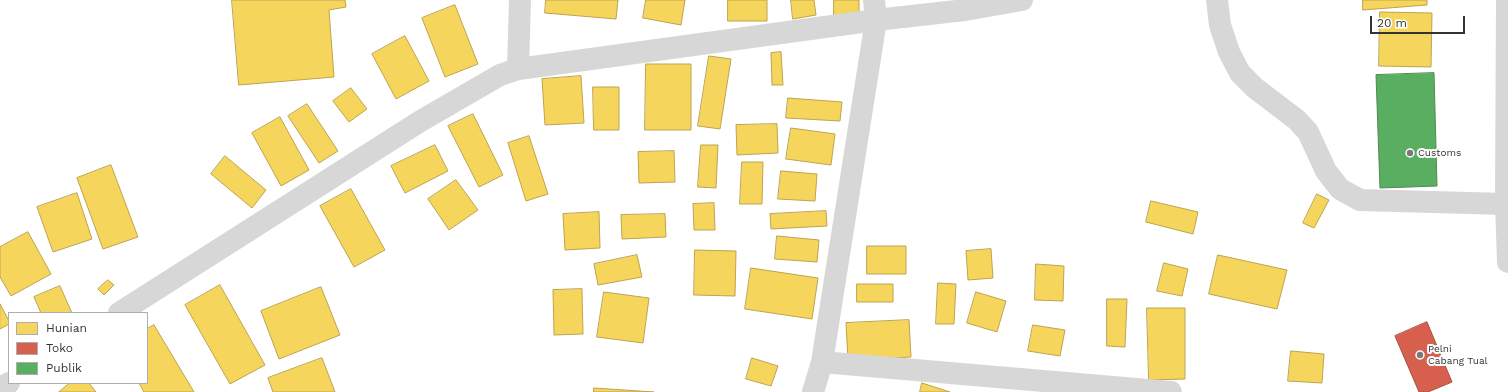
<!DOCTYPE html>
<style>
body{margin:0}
#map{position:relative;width:1508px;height:392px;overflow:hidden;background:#fff;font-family:"Work Sans",sans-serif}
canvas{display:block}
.legend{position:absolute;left:8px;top:312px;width:140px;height:72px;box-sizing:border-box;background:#fff;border:1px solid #adadad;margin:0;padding:5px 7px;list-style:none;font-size:12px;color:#333}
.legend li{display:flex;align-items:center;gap:8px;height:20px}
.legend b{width:20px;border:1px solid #adadad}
.scale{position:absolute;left:1370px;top:16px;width:95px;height:18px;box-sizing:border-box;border:2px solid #333;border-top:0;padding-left:5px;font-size:12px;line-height:14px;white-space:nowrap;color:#333;-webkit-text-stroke:3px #fff;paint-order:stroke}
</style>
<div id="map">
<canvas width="1508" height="392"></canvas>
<ul class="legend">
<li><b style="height:11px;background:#f6d55c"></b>Hunian</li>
<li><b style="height:11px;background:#d6604d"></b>Toko</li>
<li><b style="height:11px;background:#5aae61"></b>Publik</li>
</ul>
<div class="scale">20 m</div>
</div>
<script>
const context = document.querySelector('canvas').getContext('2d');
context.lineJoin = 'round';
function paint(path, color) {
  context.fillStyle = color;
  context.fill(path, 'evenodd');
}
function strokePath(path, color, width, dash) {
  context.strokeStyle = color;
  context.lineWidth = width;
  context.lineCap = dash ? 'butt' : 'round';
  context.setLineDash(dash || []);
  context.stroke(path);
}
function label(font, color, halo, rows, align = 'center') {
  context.font = font + ' "Work Sans",sans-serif';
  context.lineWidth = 4;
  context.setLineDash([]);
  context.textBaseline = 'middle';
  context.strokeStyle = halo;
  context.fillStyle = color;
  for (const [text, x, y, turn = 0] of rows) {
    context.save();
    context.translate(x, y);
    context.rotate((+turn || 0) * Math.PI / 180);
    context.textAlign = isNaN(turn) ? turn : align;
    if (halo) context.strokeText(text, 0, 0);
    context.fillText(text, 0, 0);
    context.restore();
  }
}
const homes = new Path2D(`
 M 232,0 L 345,0 L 346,7 L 329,10 L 334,77 L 239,85 Z
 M 546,0 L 618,0 L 616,19 L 545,13 Z
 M 646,0 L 685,0 L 681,25 L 643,18 Z
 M 728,0 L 767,0 L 767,21 L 728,21 Z
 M 791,0 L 814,0 L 816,15 L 793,19 Z
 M 834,0 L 859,0 L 859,18 L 834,18 Z
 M 1363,0 L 1427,0 L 1427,5 L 1363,10 Z
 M 455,5 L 478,64 L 445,77 L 422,18 Z
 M 1380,12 L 1432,13 L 1431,67 L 1379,66 Z
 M 405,36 L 429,81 L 396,99 L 372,54 Z
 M 781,52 L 783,85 L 772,85 L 771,53 Z
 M 709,56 L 731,59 L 720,129 L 698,126 Z
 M 646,64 L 691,64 L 691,130 L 645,130 Z
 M 581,76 L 584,123 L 545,125 L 542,79 Z
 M 593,87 L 619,87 L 619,130 L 594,130 Z
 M 351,88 L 367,109 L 349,122 L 333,101 Z
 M 788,98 L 842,102 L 840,121 L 786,118 Z
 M 307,104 L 338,151 L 319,163 L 288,116 Z
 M 473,114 L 503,175 L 479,187 L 448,126 Z
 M 280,117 L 309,170 L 281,186 L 252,133 Z
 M 777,124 L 778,153 L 737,155 L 736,125 Z
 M 791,128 L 835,134 L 831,165 L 786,159 Z
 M 529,136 L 548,194 L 526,201 L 508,143 Z
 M 435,145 L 448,171 L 405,193 L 391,166 Z
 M 701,145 L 718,145 L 716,188 L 698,187 Z
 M 674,151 L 675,182 L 639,183 L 638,152 Z
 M 225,156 L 266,190 L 252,208 L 211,174 Z
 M 742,162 L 763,162 L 762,204 L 740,204 Z
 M 111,165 L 138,237 L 103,249 L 77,178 Z
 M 781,171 L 817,174 L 815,201 L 778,199 Z
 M 456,180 L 478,210 L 449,230 L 428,199 Z
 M 351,189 L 385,250 L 354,267 L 320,206 Z
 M 77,193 L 92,239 L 53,252 L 37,207 Z
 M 1317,194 L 1329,200 L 1314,228 L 1303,223 Z
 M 1151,201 L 1198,212 L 1193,234 L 1146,222 Z
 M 714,203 L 715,230 L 694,230 L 693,204 Z
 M 826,211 L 827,226 L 771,229 L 770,214 Z
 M 599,212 L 600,248 L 565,250 L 563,214 Z
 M 665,214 L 666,237 L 622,239 L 621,215 Z
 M 28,232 L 51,274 L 11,296 L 0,277 L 0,247 Z
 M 777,236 L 819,240 L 817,262 L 775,259 Z
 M 867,246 L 906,246 L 906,274 L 867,274 Z
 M 991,249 L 993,278 L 968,280 L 966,251 Z
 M 695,250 L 736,251 L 735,296 L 694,295 Z
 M 637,255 L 642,277 L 598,285 L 594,264 Z
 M 1218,255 L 1287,270 L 1277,309 L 1209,294 Z
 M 1164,263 L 1188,269 L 1182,296 L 1157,291 Z
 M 1036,264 L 1064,266 L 1063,301 L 1035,300 Z
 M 751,268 L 818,278 L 812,319 L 745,309 Z
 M 108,280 L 114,285 L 104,295 L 98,289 Z
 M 938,283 L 956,284 L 954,324 L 936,324 Z
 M 857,284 L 893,284 L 893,302 L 857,302 Z
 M 220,285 L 265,365 L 230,384 L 185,305 Z
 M 60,286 L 72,313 L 41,313 L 34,297 Z
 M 321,287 L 340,335 L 279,359 L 261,311 Z
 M 582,289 L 583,334 L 554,335 L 553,290 Z
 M 604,292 L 649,298 L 643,343 L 597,337 Z
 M 976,292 L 1006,301 L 997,332 L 967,323 Z
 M 1107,299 L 1127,299 L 1125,347 L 1107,346 Z
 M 0,304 L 9,321 L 9,324 L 0,329 Z
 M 1147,308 L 1185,308 L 1185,379 L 1149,380 Z
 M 909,320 L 911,357 L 848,360 L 846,323 Z
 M 154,325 L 194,392 L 144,392 L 139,383 L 147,383 L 147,329 Z
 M 1033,325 L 1065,330 L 1060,356 L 1028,351 Z
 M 1291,351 L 1324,354 L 1322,383 L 1288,381 Z
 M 322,358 L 335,392 L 273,392 L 268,378 Z
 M 752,358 L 778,366 L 771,386 L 746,379 Z
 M 70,383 L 89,383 L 96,392 L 59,392 Z
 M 922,383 L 950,392 L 920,392 Z
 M 594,388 L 654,392 L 594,392 Z`);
paint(homes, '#f6d55c');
strokePath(homes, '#bca450', 1);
const shops = new Path2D(`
 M 1427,322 L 1452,382 L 1428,392 L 1419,392 L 1395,336 Z`);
paint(shops, '#d6604d');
strokePath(shops, '#a55245', 1);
const public = new Path2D(`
 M 1434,73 L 1437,186 L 1380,188 L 1376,75 Z`);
paint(public, '#5aae61');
strokePath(public, '#4e8953', 1);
strokePath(new Path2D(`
 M 1217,0 L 1220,25 L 1229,52 L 1240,73 L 1255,88 L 1297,120 L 1308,132 L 1326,171 L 1340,189 L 1360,200 L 1506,204
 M 518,69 L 520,0
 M 822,362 L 1171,392
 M 813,392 L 822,362 L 876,20 L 874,0`), '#d7d7d7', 22);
strokePath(new Path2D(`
 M 1507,0 L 1506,204 L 1508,262
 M 119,313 L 419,122 L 500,75 L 518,69 L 876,20 L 965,10 L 1022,0
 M 0,388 L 9,383`), '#d7d7d7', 22);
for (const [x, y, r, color] of [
 [1410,153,4,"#7a7a7a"],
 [1420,355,4,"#7a7a7a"]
]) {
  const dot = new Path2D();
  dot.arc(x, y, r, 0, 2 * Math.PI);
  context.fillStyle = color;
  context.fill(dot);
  strokePath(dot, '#fff', 1.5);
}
label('10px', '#333', '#fff', [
 ["Customs",1418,153],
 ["Pelni",1428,349],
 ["Cabang Tual",1428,361]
], 'left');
</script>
